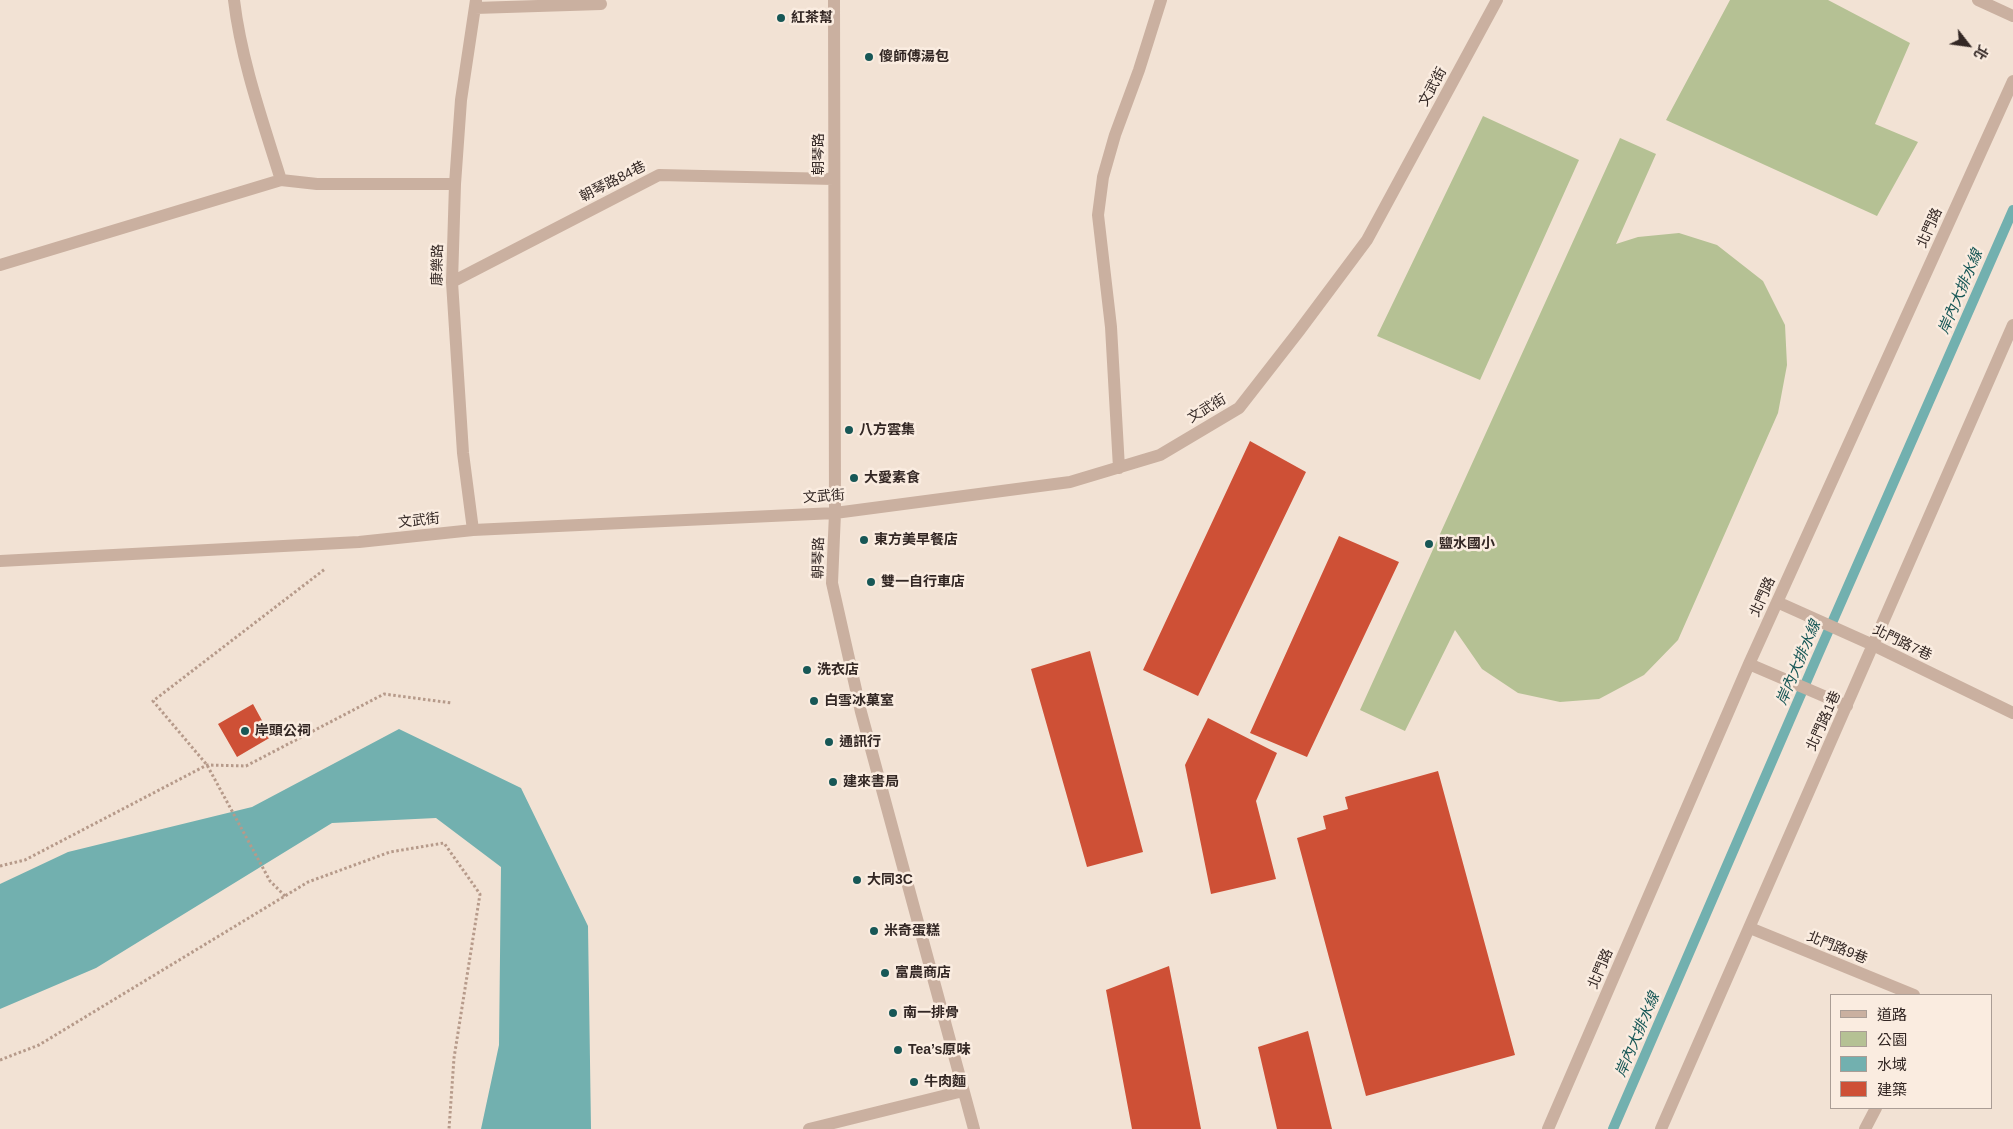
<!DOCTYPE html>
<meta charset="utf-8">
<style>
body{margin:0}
#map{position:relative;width:2013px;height:1129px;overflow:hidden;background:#f2e2d4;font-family:Helvetica,"Noto Sans TC",sans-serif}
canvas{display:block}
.legend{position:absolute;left:1830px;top:994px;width:162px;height:115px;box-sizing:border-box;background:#faece0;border:1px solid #aa9d95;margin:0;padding:6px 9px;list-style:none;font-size:15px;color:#332724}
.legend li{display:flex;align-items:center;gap:10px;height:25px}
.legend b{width:25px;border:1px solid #aa9d95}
.north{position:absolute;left:1943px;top:20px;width:50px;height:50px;-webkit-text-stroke:4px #faece0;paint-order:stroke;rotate:120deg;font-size:14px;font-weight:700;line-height:20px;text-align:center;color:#332724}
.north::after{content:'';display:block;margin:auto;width:18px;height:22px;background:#332724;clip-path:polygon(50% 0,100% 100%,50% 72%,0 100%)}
</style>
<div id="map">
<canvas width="2013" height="1129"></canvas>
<ul class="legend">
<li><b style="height:6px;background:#cab0a0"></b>道路</li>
<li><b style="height:14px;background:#b5c194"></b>公園</li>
<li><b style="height:14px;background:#72b0af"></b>水域</li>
<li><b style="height:14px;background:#ce5036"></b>建築</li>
</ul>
<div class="north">北</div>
</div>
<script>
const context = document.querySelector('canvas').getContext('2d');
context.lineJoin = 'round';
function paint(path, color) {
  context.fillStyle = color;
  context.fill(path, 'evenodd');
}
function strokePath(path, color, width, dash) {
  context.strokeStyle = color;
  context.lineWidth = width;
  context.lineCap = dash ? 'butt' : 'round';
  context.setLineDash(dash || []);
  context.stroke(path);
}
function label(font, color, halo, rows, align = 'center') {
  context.font = font + ' Helvetica,"Noto Sans TC",sans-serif';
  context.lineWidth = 5;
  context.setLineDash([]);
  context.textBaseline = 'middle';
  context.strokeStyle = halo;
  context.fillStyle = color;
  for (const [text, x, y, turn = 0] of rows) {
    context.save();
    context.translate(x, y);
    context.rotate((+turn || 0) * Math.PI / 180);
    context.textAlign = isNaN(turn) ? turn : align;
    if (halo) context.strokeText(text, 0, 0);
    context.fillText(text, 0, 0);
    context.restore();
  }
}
paint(new Path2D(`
 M 1730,0 L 1828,0 L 1910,43 L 1875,124 L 1918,142 L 1877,216 L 1666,120 Z
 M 1483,116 L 1579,160 L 1480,380 L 1377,336 Z
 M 1620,138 L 1656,154 L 1616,244 L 1638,237 L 1679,233 L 1717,245 L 1763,281 L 1785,325 L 1787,365 L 1778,413 L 1678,640 L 1644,675 L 1599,699 L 1560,702 L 1518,693 L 1482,669 L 1455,630 L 1405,731 L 1360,710 Z`), '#b5c194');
paint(new Path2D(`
 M 399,729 L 521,788 L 588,926 L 591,1129 L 481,1129 L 499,1045 L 501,867 L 436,818 L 332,823 L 96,968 L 0,1009 L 0,884 L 68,852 L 252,807 Z`), '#72b0af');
strokePath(new Path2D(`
 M 1613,1129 L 1817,657 L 2013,210`), '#72b0af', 10);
paint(new Path2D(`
 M 1250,441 L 1306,472 L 1198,696 L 1143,670 Z
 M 1339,536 L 1399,562 L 1307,757 L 1250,733 Z
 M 1090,651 L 1143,852 L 1087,867 L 1031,669 Z
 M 253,704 L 271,737 L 237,757 L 218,724 Z
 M 1208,718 L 1277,753 L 1256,801 L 1276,879 L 1211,894 L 1185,765 Z
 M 1438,771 L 1515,1055 L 1366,1096 L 1297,838 L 1326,829 L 1323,816 L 1348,809 L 1345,797 Z
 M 1169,966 L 1201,1129 L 1132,1129 L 1106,990 Z
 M 1308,1031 L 1332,1129 L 1277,1129 L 1258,1047 Z`), '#ce5036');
strokePath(new Path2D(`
 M 0,866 L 25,860 L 207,765 L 246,766 L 384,694 L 452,703
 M 285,896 L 270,881 L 207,765 L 153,701 L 325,569
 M 0,1060 L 39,1045 L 308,882 L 390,852 L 444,843 L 480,894 L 454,1058 L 449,1129`), '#b69a8a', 3, [2.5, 2.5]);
strokePath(new Path2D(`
 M 234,0 C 241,60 263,122 281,180 L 317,184 L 455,184
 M 834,0 L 835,513 L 832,583 L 861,712 L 974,1129
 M 1978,0 L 2013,16
 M 475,8 L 601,4
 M 0,265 L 281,180
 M 452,282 L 659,175 L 834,179
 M 1119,468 L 1111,327 L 1098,215 L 1103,177 L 1115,135 L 1139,70 L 1161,0
 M 473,530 L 463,453 L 452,282 L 455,184 L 461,100 L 476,0
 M 0,561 L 359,542 L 473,530 L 835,513 L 1070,482 L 1160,455 L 1239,408 L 1299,331 L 1367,240 L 1497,0
 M 1777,602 L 1873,645 L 2013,713
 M 1749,664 L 1847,706
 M 1750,928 L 1914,995
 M 809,1129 L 963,1091
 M 1548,1129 L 1749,664 L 2013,81
 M 1661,1129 L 2013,325
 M 1865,1129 L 1876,1108`), '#cab0a0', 12);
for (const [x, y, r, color] of [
 [781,18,5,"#175756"],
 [869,57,5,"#175756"],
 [849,430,5,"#175756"],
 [854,478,5,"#175756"],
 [864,540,5,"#175756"],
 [1429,544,5,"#175756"],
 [871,582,5,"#175756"],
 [807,670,5,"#175756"],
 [814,701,5,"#175756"],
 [245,731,5,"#175756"],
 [829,742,5,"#175756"],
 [833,782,5,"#175756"],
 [857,880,5,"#175756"],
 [874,931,5,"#175756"],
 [885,973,5,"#175756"],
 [893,1013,5,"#175756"],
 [898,1050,5,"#175756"],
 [914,1082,5,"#175756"]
]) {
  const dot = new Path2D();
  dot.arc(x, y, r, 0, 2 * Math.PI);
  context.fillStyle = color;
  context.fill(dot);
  strokePath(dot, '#faece0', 2);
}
label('bold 14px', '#332724', '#faece0', [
 ["紅茶幫",791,18],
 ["傻師傅湯包",879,57],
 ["八方雲集",859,430],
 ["大愛素食",864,478],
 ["東方美早餐店",874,540],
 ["鹽水國小",1439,544],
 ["雙一自行車店",881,582],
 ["洗衣店",817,670],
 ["白雪冰菓室",824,701],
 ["岸頭公祠",255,731],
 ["通訊行",839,742],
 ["建來書局",843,782],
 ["大同3C",867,880],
 ["米奇蛋糕",884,931],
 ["富農商店",895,973],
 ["南一排骨",903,1013],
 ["Tea’s原味",908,1050],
 ["牛肉麵",924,1082]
], 'left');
label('14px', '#332724', '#faece0', [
 ["文武街",1433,87,-61],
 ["朝琴路",819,154,-90],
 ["朝琴路84巷",613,182,-27],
 ["北門路",1930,228,-66],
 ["康樂路",438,265,-89],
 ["文武街",1207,409,-31],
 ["文武街",824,497,-4],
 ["文武街",419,521,-6],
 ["朝琴路",819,558,-89],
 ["北門路",1763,597,-66],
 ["北門路7巷",1902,643,26],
 ["北門路1巷",1824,721,-66],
 ["北門路9巷",1837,948,22],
 ["北門路",1601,969,-67]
]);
label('italic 15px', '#175756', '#faece0', [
 ["岸內大排水線",1961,292,-67],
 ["岸內大排水線",1799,663,-67],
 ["岸內大排水線",1638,1035,-67]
]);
</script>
